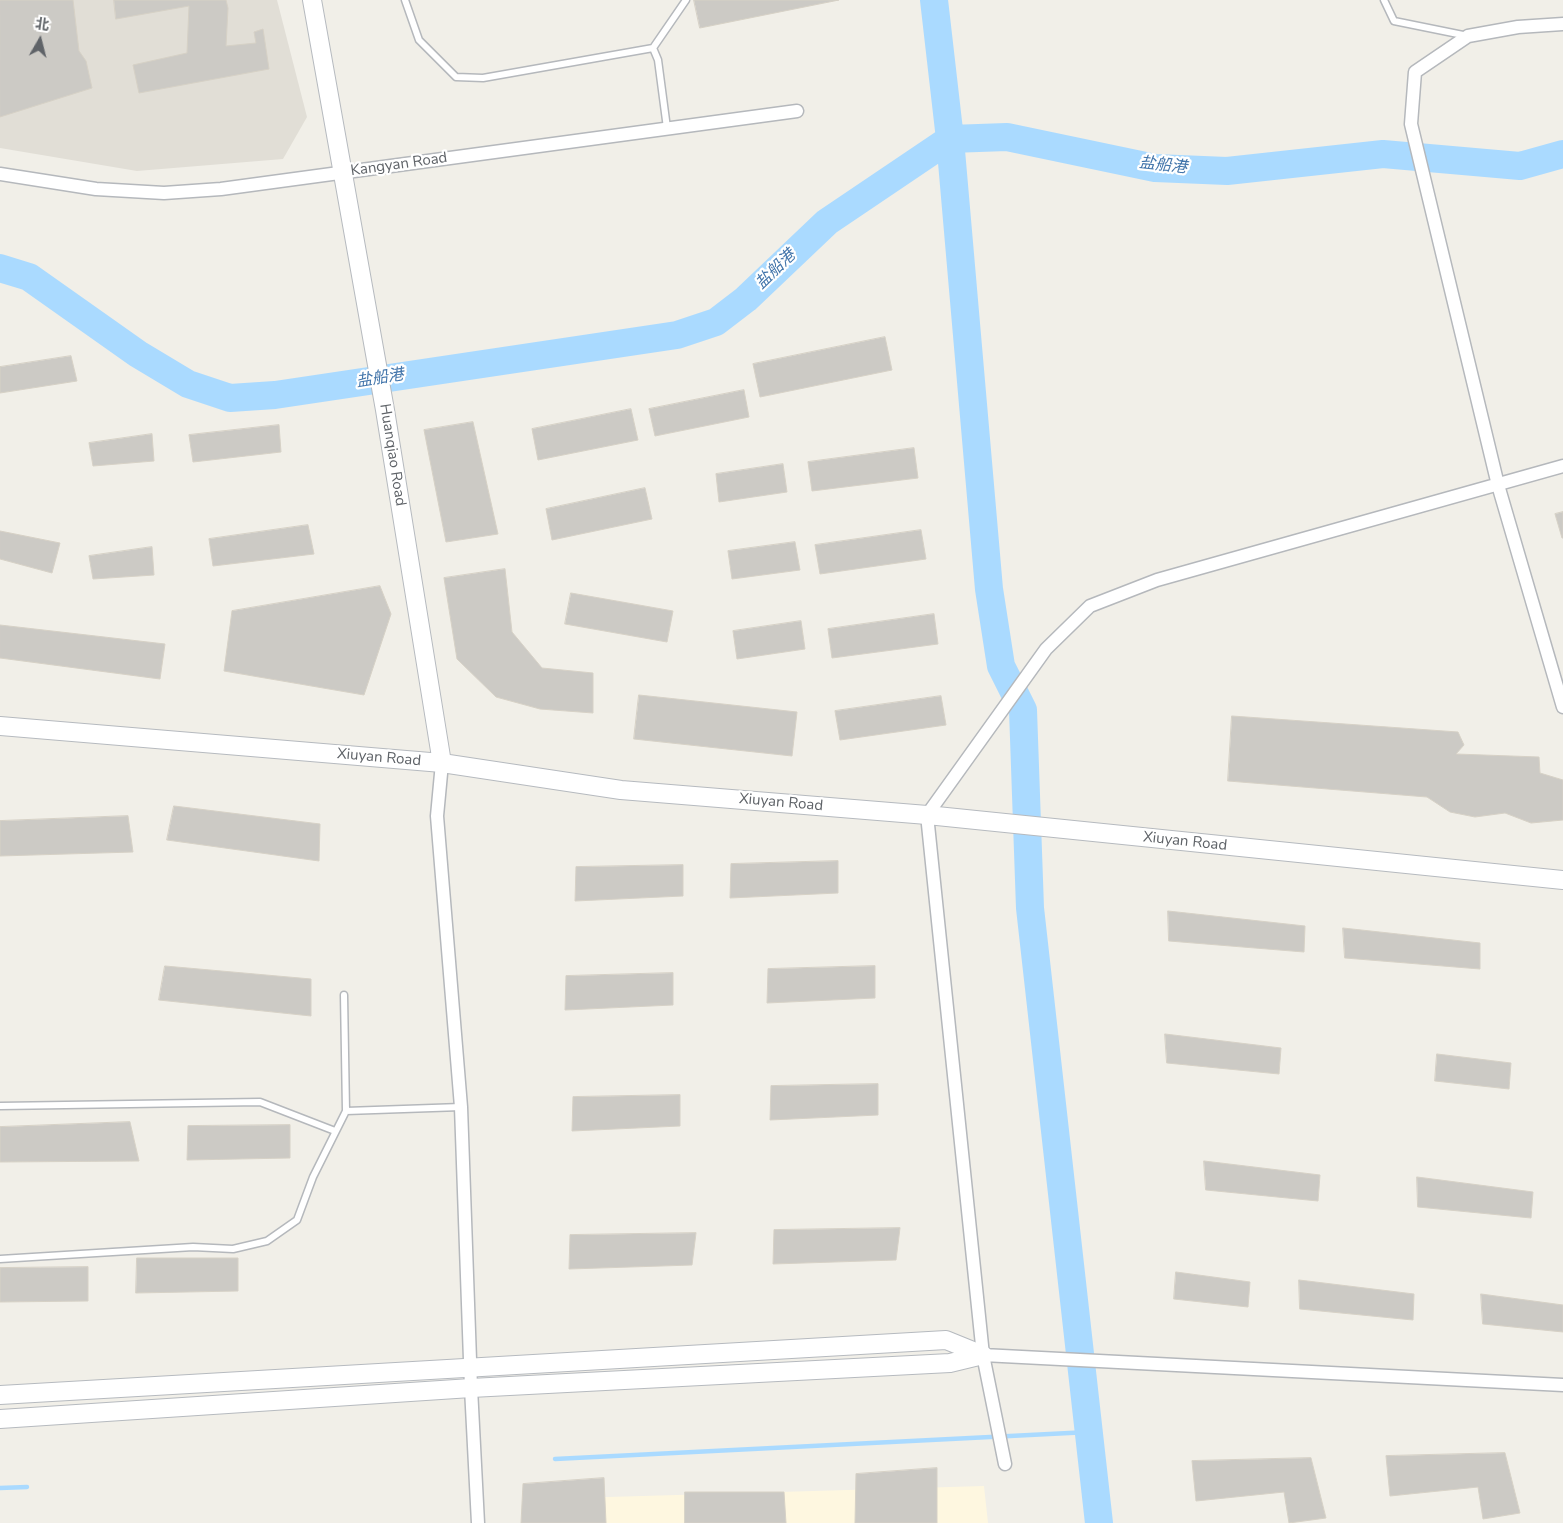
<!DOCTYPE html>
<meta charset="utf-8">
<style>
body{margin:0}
#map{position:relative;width:1563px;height:1523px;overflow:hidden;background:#f1efe8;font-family:"Nunito Sans","Noto Sans SC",sans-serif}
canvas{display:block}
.north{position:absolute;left:15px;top:15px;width:50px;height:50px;-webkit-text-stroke:4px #fff;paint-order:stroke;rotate:8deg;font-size:14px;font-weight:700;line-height:20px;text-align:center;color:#5f6368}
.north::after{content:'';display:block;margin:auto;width:18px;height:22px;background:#5f6368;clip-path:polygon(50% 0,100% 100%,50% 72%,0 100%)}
</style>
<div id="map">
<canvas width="1563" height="1523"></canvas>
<div class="north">北</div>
</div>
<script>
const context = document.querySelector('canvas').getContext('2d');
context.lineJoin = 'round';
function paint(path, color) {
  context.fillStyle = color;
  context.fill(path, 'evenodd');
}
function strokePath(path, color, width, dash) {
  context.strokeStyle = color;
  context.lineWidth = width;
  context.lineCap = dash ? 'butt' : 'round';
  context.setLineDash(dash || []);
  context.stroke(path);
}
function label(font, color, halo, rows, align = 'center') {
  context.font = font + ' "Nunito Sans","Noto Sans SC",sans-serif';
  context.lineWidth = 4.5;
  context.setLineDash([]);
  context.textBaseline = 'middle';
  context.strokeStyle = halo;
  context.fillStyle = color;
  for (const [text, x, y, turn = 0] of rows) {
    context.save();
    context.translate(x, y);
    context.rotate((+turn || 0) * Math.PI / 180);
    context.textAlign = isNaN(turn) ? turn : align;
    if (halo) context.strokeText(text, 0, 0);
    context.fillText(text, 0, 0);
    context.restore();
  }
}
paint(new Path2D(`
 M 984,1486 L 988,1523 L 523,1523 L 540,1499 Z`), '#fef7e0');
paint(new Path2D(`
 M 0,0 L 277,0 L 307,117 L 283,159 L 137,171 L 0,148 Z`), '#e1ded6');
strokePath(new Path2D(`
 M 555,1459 L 1089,1432
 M 0,1488 L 27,1487`), '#aadaff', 4.5);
strokePath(new Path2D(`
 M 934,0 L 950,139 L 989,589 L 1001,666 L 1023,710 L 1030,908 L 1099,1523
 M 0,268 L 29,277 L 138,354 L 188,384 L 230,398 L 275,395 L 677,335 L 716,322 L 746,299 L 827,222 L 950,139 L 1007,137 L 1155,168 L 1227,171 L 1383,154 L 1520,166 L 1563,154`), '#aadaff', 28);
const building = new Path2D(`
 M 0,0 L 73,0 L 79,51 L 86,61 L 92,88 L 0,117 Z
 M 114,0 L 226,0 L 228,8 L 226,46 L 256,43 L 254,32 L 263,29 L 269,69 L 139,93 L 133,65 L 187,53 L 189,6 L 116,19 Z
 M 694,0 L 839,0 L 700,28 Z
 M 885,337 L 892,370 L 760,397 L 753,364 Z
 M 71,356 L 77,381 L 0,393 L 0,367 Z
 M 744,390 L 749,417 L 655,436 L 649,409 Z
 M 631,409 L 638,440 L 538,460 L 532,429 Z
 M 473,422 L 498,534 L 446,542 L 424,430 Z
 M 279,425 L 281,452 L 193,462 L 189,435 Z
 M 152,434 L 154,461 L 93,466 L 89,443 Z
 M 914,448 L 918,478 L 812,491 L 808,462 Z
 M 783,464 L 787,492 L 719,502 L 716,474 Z
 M 645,488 L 652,519 L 552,540 L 546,509 Z
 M 1563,512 L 1563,538 L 1562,538 L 1555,514 Z
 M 308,525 L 314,554 L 213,566 L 209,539 Z
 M 921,530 L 926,559 L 820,574 L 815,545 Z
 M 0,531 L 60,543 L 52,573 L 0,559 Z
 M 795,542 L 800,570 L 732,579 L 728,551 Z
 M 152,547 L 154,575 L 93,579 L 89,556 Z
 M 505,569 L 512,632 L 542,668 L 593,673 L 593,713 L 540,709 L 496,697 L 457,659 L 444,578 Z
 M 380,586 L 391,614 L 364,695 L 224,671 L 232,611 Z
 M 571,593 L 673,611 L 667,642 L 565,624 Z
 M 934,614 L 938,644 L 832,658 L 828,629 Z
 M 801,621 L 805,649 L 737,659 L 733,631 Z
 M 0,625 L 165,644 L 160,679 L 0,658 Z
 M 639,695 L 797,712 L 792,756 L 634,739 Z
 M 941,696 L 946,725 L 840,740 L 835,711 Z
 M 1232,716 L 1458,732 L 1464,745 L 1456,754 L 1539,757 L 1540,773 L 1563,780 L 1563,820 L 1531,823 L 1505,813 L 1475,817 L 1450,812 L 1427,797 L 1228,781 Z
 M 174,806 L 320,824 L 319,861 L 167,840 Z
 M 128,816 L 133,852 L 0,856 L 0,821 Z
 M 838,861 L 838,893 L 730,898 L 731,864 Z
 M 683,865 L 683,896 L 575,901 L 576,867 Z
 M 1168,911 L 1305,926 L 1304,952 L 1169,941 Z
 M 1343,928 L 1480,943 L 1480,969 L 1345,958 Z
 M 165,966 L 311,979 L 311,1016 L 159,1000 Z
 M 875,966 L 875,998 L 767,1003 L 768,969 Z
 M 673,973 L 673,1005 L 565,1010 L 566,976 Z
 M 1165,1034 L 1281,1048 L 1279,1074 L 1167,1063 Z
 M 1437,1054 L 1511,1063 L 1509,1089 L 1435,1081 Z
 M 878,1084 L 878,1115 L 770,1120 L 771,1086 Z
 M 680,1095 L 680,1126 L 572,1131 L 573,1097 Z
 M 130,1122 L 139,1161 L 0,1162 L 0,1127 Z
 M 290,1125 L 290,1158 L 187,1160 L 188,1126 Z
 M 1204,1161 L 1320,1175 L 1318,1201 L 1206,1190 Z
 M 1417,1177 L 1533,1192 L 1531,1218 L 1418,1207 Z
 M 900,1228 L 896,1260 L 773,1264 L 774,1230 Z
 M 696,1233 L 692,1265 L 569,1269 L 570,1235 Z
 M 137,1258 L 238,1258 L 238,1291 L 136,1293 Z
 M 88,1267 L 88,1301 L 0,1302 L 0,1268 Z
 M 1176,1272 L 1250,1282 L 1248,1307 L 1174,1299 Z
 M 1299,1280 L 1414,1294 L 1413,1320 L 1300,1309 Z
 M 1481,1294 L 1563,1305 L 1563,1332 L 1483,1324 Z
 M 1505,1453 L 1520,1513 L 1483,1519 L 1478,1487 L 1390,1496 L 1386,1456 Z
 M 1311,1458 L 1326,1518 L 1289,1523 L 1284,1492 L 1196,1501 L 1192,1461 Z
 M 937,1468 L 937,1523 L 855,1523 L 856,1474 Z
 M 604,1478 L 606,1523 L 521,1523 L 523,1484 Z
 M 685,1492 L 784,1492 L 786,1523 L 685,1523 Z`);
paint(building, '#cccac5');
strokePath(building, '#d6d1c6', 1);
const lane = new Path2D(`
 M 405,0 L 419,40 L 456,77 L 483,78 L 653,48 L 686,0
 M 1384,0 L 1394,21 L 1468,36
 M 653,48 L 658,60 L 667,128
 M 0,1106 L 260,1102 L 335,1131
 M 346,1111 L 461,1107
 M 0,1259 L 193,1247 L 233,1249 L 267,1241 L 297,1220 L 313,1177 L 346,1111 L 344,995`);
const street = new Path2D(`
 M 1563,24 L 1518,27 L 1468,36 L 1415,72 L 1411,124 L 1498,485 L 1563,707
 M 0,174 L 96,189 L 164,193 L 221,189 L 797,111
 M 442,763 L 437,816 L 461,1107 L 471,1388 L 478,1523
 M 983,1355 L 1563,1385
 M 1005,1464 L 983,1355 L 927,815 L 1046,649 L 1090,606 L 1157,580 L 1563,466`);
const secondary = new Path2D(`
 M 312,0 L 385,410 L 442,763
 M 0,726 L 442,763 L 621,790 L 927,815 L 1563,880
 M 0,1395 L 946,1340 L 983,1355
 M 0,1419 L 471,1388 L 950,1363 L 983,1355`);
strokePath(lane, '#b5b8bc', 9);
strokePath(street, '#b5b8bc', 15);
strokePath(secondary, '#b6babf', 20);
strokePath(lane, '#fff', 6);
strokePath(street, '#fff', 12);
strokePath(secondary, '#fff', 18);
label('15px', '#5f6368', '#fff', [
 ["Kangyan Road",399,165,-8],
 ["Huanqiao Road",392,455,81],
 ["Xiuyan Road",379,758,5],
 ["Xiuyan Road",781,803,5],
 ["Xiuyan Road",1185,842,6]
]);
label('italic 16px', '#4174aa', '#fff', [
 ["盐船港",1163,166,6],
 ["盐船港",776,270,-44],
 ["盐船港",380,379,-9]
]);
</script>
